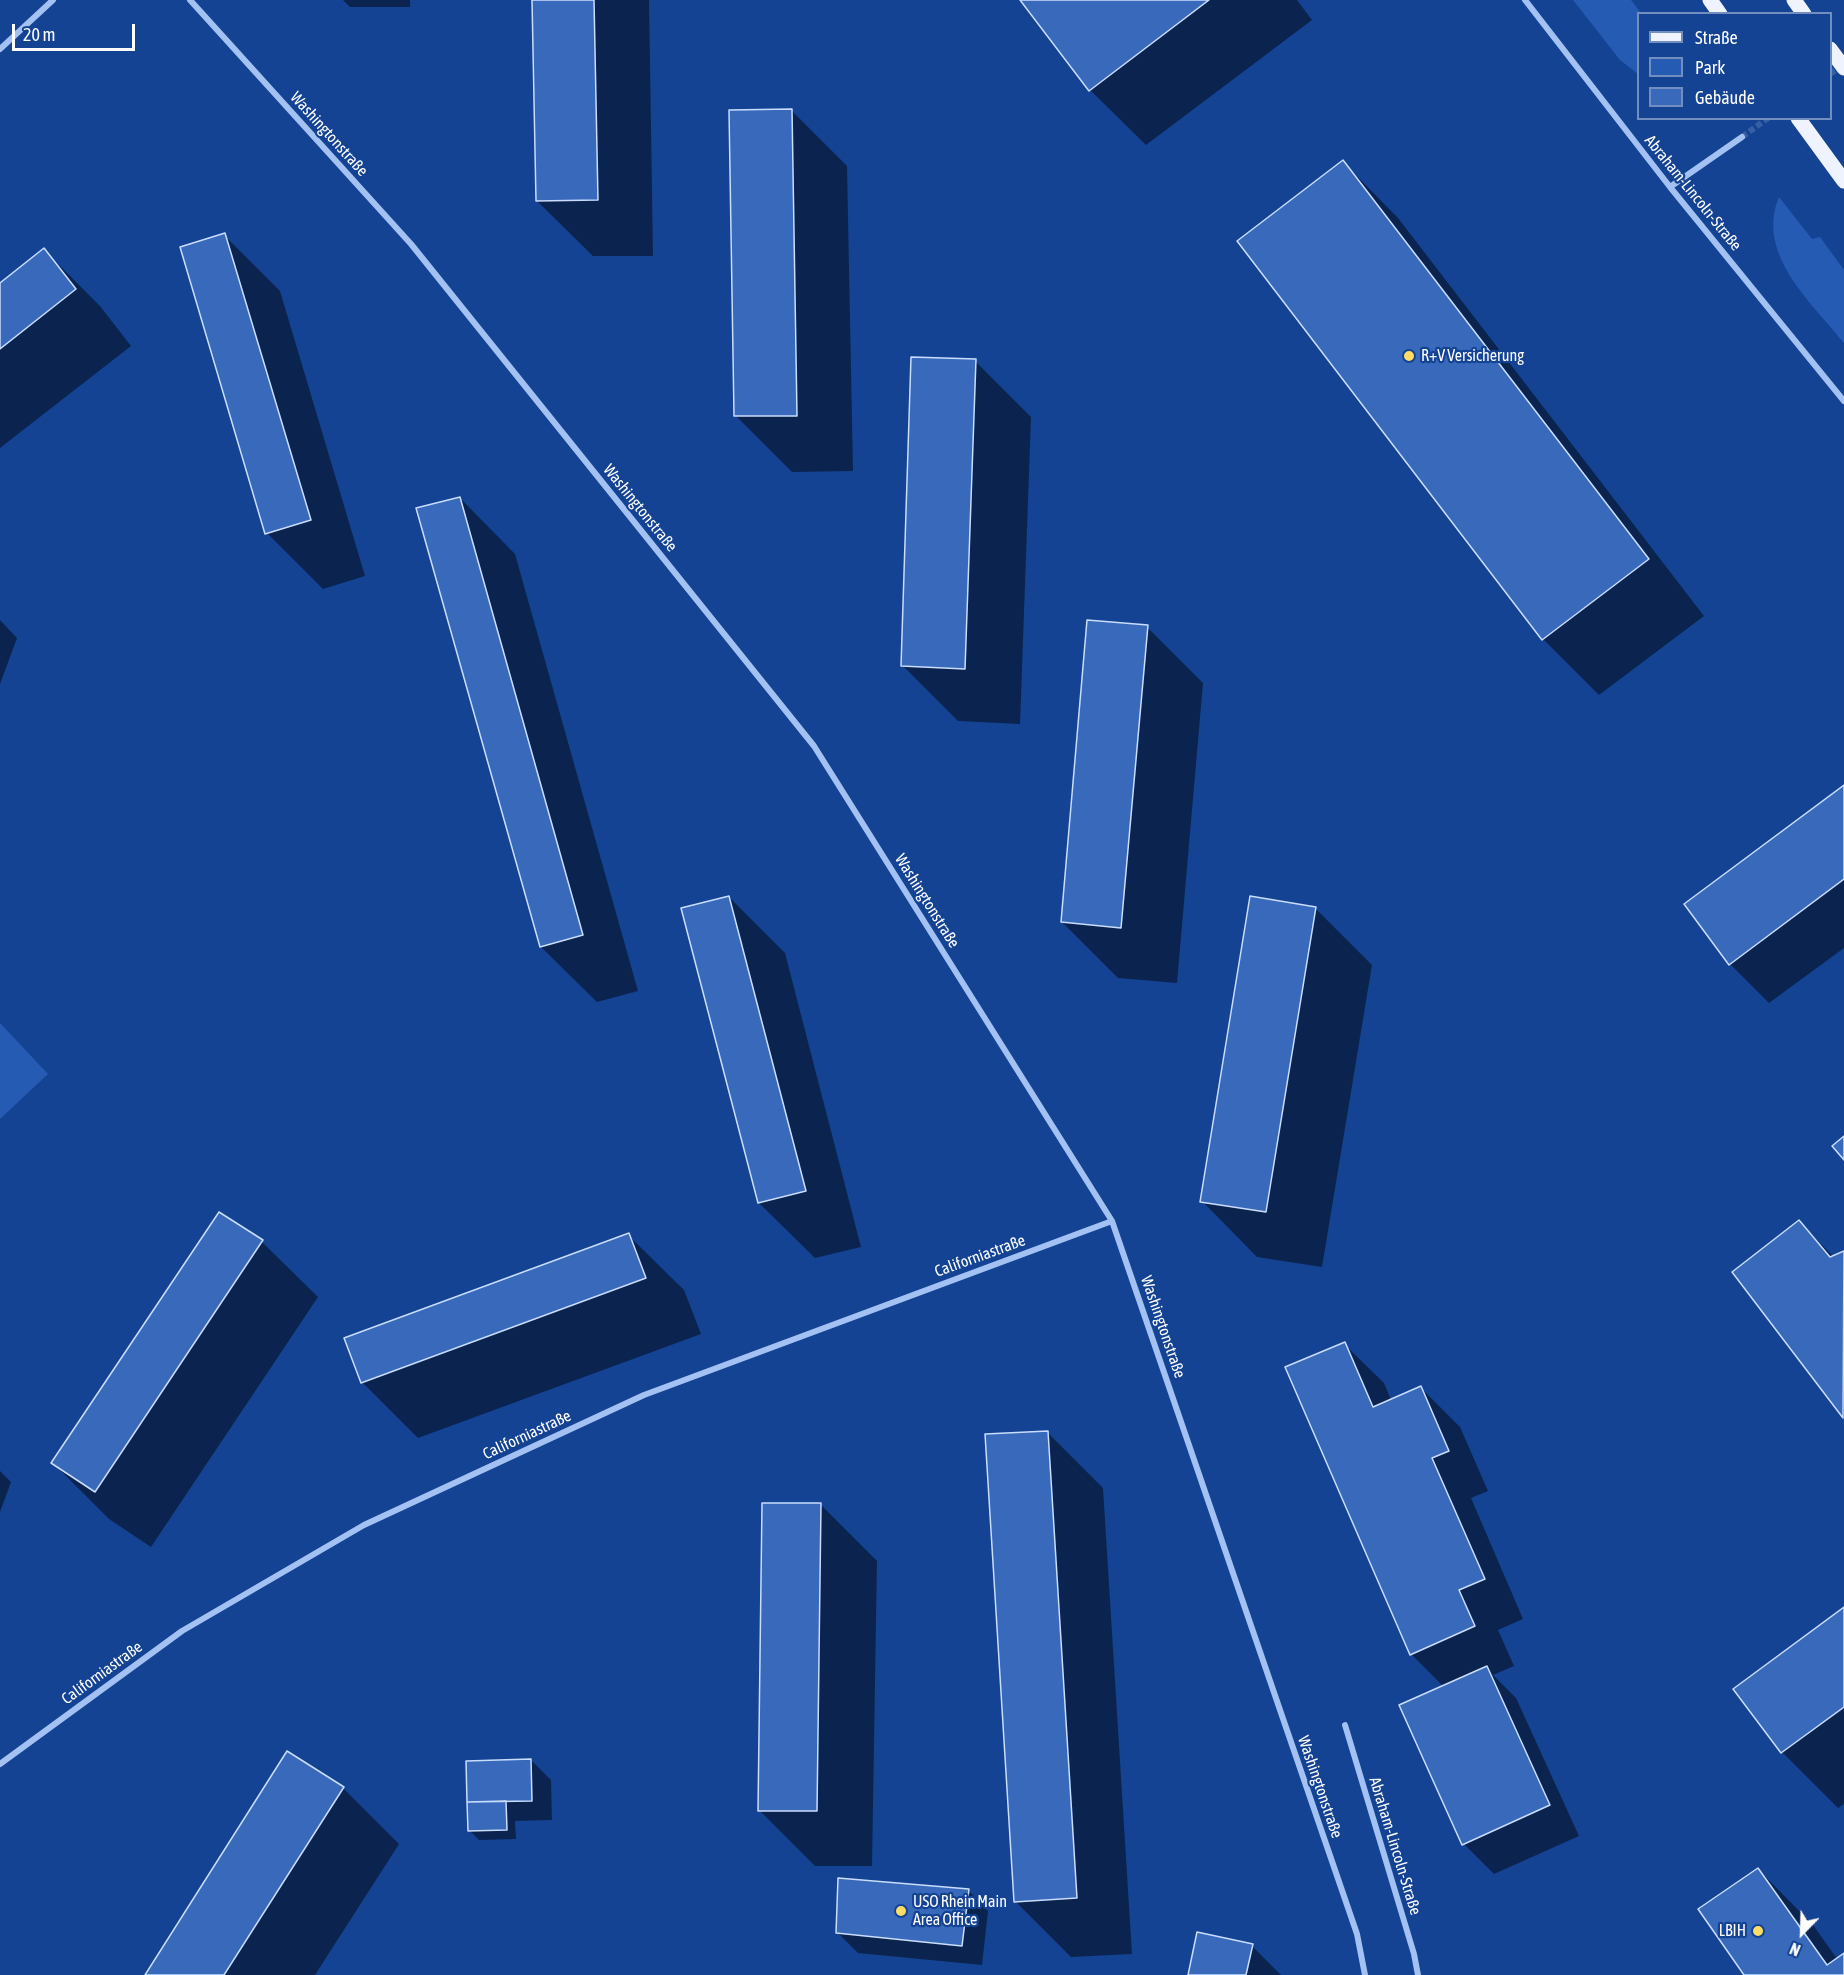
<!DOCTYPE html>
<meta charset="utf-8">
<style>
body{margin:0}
#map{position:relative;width:1844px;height:1975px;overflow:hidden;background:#144394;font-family:"Asap Condensed",sans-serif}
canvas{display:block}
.legend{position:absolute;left:1637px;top:12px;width:195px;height:108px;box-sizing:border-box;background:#144394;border:2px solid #728ebf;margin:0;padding:8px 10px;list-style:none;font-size:18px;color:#fff}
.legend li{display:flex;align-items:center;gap:12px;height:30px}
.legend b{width:30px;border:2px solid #728ebf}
.north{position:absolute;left:1772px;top:1903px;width:60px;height:60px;-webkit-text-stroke:4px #144394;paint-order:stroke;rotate:203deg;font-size:16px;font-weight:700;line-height:24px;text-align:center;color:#fff}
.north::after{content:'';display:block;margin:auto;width:21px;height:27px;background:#fff;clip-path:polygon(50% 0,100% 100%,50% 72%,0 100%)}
.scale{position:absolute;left:12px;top:24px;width:123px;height:27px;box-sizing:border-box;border:3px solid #fff;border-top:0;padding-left:8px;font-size:18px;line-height:21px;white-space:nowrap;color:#fff;-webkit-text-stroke:4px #144394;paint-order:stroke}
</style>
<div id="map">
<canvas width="1844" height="1975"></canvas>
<ul class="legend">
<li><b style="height:8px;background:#eef3ff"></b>Straße</li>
<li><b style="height:16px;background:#265bb3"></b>Park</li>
<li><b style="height:16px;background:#3869bb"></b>Gebäude</li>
</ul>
<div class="north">N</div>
<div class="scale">20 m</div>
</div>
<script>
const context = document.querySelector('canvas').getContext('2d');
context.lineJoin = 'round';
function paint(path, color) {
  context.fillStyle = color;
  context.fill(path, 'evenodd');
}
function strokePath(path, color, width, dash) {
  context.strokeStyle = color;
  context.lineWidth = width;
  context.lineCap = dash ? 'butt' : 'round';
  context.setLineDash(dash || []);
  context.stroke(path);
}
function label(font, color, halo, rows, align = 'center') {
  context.font = font + ' "Asap Condensed",sans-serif';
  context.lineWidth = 4.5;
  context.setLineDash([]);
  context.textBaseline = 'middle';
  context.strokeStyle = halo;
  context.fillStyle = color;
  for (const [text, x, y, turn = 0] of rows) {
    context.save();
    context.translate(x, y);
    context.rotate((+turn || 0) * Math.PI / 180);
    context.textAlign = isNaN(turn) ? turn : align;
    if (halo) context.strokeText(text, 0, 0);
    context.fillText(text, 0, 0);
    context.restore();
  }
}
paint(new Path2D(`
 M 1573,0 L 1631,0 L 1641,13 L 1638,14 L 1638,74 L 1620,60 Z
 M 1779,197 L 1812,239 L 1820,237 L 1844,270 L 1844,343 C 1812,303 1755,254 1779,197 Z
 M 0,1023 L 48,1074 L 0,1119 Z`), '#265bb3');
paint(new Path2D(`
 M 343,0 L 410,0 L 410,7 L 350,7 Z
 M 534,0 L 649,0 L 653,256 L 593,256 L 537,201 Z
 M 1022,0 L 1297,0 L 1312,20 L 1146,145 L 1090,90 Z
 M 792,111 L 847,166 L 853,471 L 792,472 L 736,416 Z
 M 1343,162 L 1398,218 L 1704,616 L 1599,695 L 1543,639 L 1239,242 Z
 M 224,235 L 280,291 L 365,576 L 323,589 L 267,533 Z
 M 44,250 L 100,306 L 131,346 L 0,448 L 0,285 Z
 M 975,361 L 1031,417 L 1020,724 L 958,721 L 902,665 Z
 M 460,498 L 515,554 L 638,991 L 597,1002 L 541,947 Z
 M 0,620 L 17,638 L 0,684 Z
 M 1147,627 L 1203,683 L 1177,983 L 1118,978 L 1062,922 Z
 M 1844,787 L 1844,948 L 1769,1003 L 1730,964 Z
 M 729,897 L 785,953 L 861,1247 L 815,1258 L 759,1203 Z
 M 1251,898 L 1316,909 L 1372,965 L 1322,1267 L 1257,1257 L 1202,1201 Z
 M 220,1214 L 262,1242 L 318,1297 L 151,1547 L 109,1519 L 53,1463 Z
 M 1799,1222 L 1834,1257 L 1844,1252 L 1844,1417 L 1734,1272 Z
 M 628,1235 L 684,1290 L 701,1334 L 418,1438 L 362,1382 Z
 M 1344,1344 L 1384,1383 L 1391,1400 L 1421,1388 L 1460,1427 L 1488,1491 L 1471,1498 L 1523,1619 L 1498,1630 L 1514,1666 L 1493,1675 L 1516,1698 L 1579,1836 L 1494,1874 L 1464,1844 L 1444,1687 L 1411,1654 Z
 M 1047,1432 L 1103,1488 L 1132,1954 L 1071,1957 L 1015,1901 Z
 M 0,1471 L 11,1482 L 0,1512 Z
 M 821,1505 L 877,1561 L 872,1866 L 815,1866 L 759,1810 Z
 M 1844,1609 L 1844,1804 L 1838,1808 L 1782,1752 L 1736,1689 Z
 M 531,1760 L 551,1780 L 552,1820 L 515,1821 L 516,1839 L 479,1840 L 469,1830 Z
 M 343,1788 L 399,1844 L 315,1975 L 147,1975 Z
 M 1758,1869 L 1813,1925 L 1838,1960 L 1844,1955 L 1844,1975 L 1746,1975 Z
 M 968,1890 L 988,1911 L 982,1965 L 858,1953 L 837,1932 Z
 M 1252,1946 L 1281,1975 L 1189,1975 Z`), '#0007');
const building = new Path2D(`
 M 532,0 L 594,0 L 598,200 L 536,201 Z
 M 1020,0 L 1209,0 L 1089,91 Z
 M 792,109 L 797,416 L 734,416 L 729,110 Z
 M 1343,160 L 1649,559 L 1542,640 L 1237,241 Z
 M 225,233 L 311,520 L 265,534 L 180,247 Z
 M 44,248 L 76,289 L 0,349 L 0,283 Z
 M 911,357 L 976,359 L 965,669 L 901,666 Z
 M 460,497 L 583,935 L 540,947 L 416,508 Z
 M 1087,620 L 1148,625 L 1121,928 L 1061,922 Z
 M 1844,785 L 1844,879 L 1729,965 L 1684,904 Z
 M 729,896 L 806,1191 L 758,1203 L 681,908 Z
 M 1250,896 L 1316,907 L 1266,1212 L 1200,1202 Z
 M 1844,1136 L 1844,1160 L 1832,1146 Z
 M 219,1212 L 263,1240 L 95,1492 L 51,1463 Z
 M 1799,1220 L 1830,1257 L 1844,1251 L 1843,1418 L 1732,1272 Z
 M 629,1233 L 646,1278 L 361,1383 L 344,1338 Z
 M 1345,1342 L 1373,1407 L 1421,1386 L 1449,1451 L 1432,1458 L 1485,1579 L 1459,1590 L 1475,1626 L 1410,1655 L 1285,1367 Z
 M 1048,1431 L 1077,1898 L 1014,1902 L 985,1434 Z
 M 762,1503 L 821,1503 L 817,1811 L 758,1811 Z
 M 1844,1607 L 1844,1707 L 1781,1753 L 1733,1689 Z
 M 1487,1666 L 1550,1805 L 1462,1845 L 1399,1705 Z
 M 287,1751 L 344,1787 L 224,1975 L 145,1975 Z
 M 531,1759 L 532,1801 L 467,1802 L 466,1761 Z
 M 506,1801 L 507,1830 L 468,1831 L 467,1802 Z
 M 1758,1868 L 1827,1965 L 1844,1953 L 1844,1975 L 1744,1975 L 1698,1909 Z
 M 838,1878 L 969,1889 L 962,1946 L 836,1933 Z
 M 1197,1932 L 1253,1944 L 1246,1975 L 1188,1975 Z`);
paint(building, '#3869bb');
strokePath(building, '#caddfc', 1.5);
strokePath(new Path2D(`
 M 1830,74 L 1841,66
 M 1742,137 L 1768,118`), '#375fa4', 6, [6, 3]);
strokePath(new Path2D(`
 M 190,0 L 411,244 L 814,746 L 1112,1221 L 1357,1934 L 1365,1975
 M 1525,0 L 1670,187 L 1844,401
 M 0,49 L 53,0
 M 1670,187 L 1742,137
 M 1345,1725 L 1414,1954 L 1418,1975
 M 0,1764 L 182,1631 L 364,1525 L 644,1395 L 1112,1221`), '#a3c1f2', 6);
strokePath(new Path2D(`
 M 1710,0 L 1720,14
 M 1794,0 L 1804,14
 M 1830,49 L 1844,68
 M 1798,118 L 1844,181`), '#eef3ff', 15);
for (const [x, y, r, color] of [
 [1409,356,6,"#ffdd64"],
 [901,1911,6,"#ffdd64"],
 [1758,1931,6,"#ffdd64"]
]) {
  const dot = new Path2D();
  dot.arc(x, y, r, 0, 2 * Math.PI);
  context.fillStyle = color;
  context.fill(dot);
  strokePath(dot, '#144394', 2);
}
label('16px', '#fff', '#144394', [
 ["Washingtonstraße",329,134,48],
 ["Abraham-Lincoln-Straße",1693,193,51],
 ["Washingtonstraße",640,508,51],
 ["Washingtonstraße",927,901,58],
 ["Californiastraße",980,1256,-20],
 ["Washingtonstraße",1163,1327,71],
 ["Californiastraße",527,1435,-25],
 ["Californiastraße",102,1673,-36],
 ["Washingtonstraße",1320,1787,71],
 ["Abraham-Lincoln-Straße",1395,1846,73]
]);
label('16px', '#fff', '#144394', [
 ["R+V Versicherung",1421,356],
 ["USO Rhein Main",913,1902],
 ["Area Office",913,1920],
 ["LBIH",1746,1931,"right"]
], 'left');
</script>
